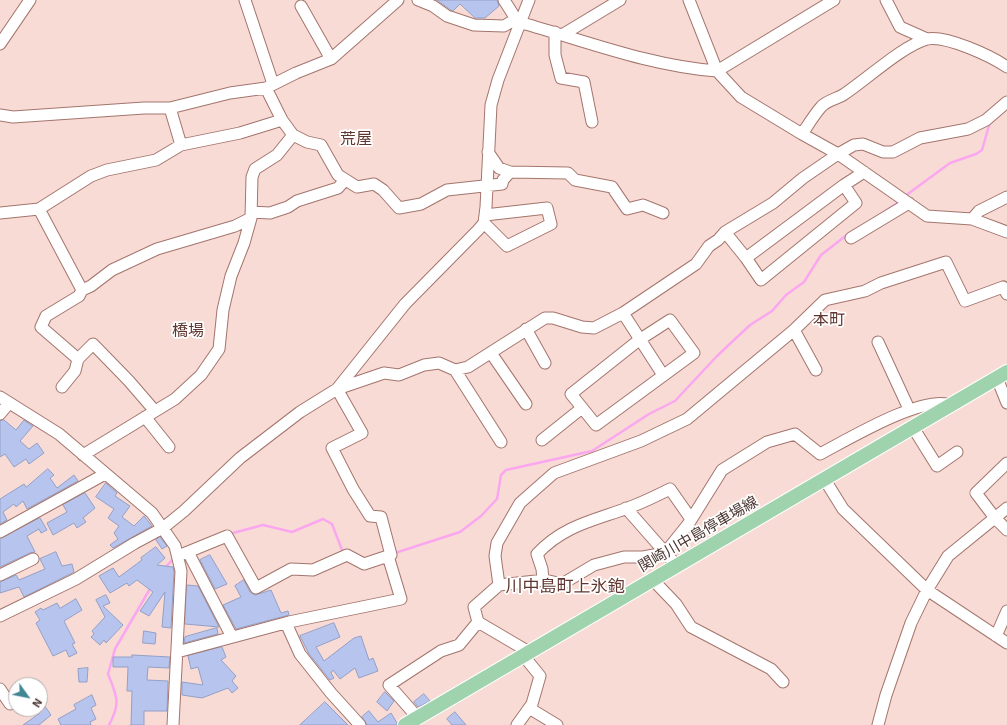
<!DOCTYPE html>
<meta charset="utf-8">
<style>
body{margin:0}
#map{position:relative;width:1007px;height:725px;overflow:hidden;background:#f9dbd5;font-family:"Exo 2",sans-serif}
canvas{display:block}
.north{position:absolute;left:8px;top:677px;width:40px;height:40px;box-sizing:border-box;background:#fff;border:1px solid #b7afad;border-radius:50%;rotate:123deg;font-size:11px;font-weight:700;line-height:16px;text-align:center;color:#4a3632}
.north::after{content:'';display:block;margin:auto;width:14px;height:18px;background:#418693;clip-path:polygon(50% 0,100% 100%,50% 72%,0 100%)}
</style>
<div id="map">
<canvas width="1007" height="725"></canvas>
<div class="north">N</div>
</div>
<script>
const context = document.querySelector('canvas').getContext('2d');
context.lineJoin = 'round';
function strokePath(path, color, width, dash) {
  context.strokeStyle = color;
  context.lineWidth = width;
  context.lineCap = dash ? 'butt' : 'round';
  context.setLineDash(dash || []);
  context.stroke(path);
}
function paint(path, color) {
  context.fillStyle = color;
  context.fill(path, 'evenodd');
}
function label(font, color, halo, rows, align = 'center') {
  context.font = font + ' "Exo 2","Noto Sans JP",sans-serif';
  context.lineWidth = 3.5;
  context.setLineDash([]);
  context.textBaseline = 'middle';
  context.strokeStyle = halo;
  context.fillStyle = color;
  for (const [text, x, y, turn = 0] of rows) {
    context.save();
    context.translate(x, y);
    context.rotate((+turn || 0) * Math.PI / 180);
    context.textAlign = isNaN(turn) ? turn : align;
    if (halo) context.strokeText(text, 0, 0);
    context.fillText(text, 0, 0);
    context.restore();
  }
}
strokePath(new Path2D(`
 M 905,196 L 950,163 L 976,154 L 982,150 L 990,122
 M 878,216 L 899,202
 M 233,533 L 263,525 L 292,532 L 323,519 L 332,524 L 342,550
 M 395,553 L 460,532 L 481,516 L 497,499 L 501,475 L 506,470 L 592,451 L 649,414 L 675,401 L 717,356 L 750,325 L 772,311 L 786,295 L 804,282 L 821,255 L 848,234
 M 164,569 L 173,559
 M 109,725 C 121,703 117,696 108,674 L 115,649 L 151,587`), '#faa7f0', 2.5);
const building = new Path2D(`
 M 437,0 L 497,0 L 499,6 L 485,18 L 475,18 L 460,4 L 453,11 Z
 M 4,420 L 16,430 L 24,420 L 31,425 L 33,426 L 20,441 L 29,449 L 37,443 L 44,453 L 29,464 L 26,459 L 14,467 L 5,454 L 0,457 L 0,421 Z
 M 48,469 L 54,475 L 50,478 L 57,488 L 74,475 L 78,481 L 27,509 L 23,501 L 16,507 L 14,504 L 3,512 L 7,520 L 0,524 L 0,499 L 24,484 L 26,487 Z
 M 106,483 L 117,493 L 115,496 L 130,506 L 122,517 L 134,526 L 144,516 L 152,526 L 113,548 L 110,545 L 118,539 L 114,533 L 119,526 L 108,518 L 114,509 L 96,497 Z
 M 85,493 L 95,508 L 83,518 L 86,522 L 77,528 L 74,523 L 53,535 L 47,523 L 67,512 L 63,505 Z
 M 40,518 L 47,530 L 41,533 L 39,529 L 27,536 L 35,552 L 30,553 L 0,567 L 0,539 Z
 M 160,537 L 167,546 L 162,549 L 156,540 Z
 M 156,547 L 165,558 L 157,565 L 173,567 L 174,572 L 171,628 L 162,627 L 165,592 L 149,616 L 140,611 L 153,592 L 137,580 L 129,586 L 127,583 L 110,593 L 99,576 L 113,568 L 119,577 L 142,560 L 141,558 Z
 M 56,552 L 62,566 L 72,564 L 74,572 L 24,597 L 19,587 L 0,593 L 0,582 L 16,575 L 19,580 L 45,569 L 40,559 Z
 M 210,555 L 227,584 L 215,589 L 200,560 Z
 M 244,580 L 250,592 L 255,595 L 271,590 L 281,613 L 288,611 L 289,615 L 236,629 L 223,605 L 241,597 L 235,586 Z
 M 187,585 L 198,586 L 219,627 L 185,624 Z
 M 106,595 L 110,603 L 103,606 L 123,625 L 106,643 L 104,640 L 100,645 L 91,637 L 94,634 L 92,631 L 105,617 L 96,600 Z
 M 76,599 L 82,610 L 64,621 L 75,643 L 72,644 L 77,653 L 69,657 L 66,650 L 53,656 L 36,623 L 40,620 L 35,612 L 41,608 L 43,610 L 57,603 L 60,608 Z
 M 334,623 L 340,637 L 316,647 L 324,661 L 354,638 L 361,636 L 369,660 L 373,658 L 378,671 L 359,678 L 355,668 L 340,679 L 333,670 L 331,673 L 334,678 L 330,680 L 309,654 L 300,636 Z
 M 217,628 L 218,634 L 184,643 L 185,637 Z
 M 144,631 L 156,633 L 155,644 L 143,643 Z
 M 222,647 L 226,657 L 221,660 L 236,676 L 232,681 L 238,688 L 232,693 L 228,688 L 202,698 L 182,695 L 182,682 L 203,685 L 198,667 L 191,669 L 188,656 Z
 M 132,655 L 170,657 L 169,668 L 148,667 L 147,680 L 168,681 L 167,711 L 144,711 L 144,725 L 131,725 L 132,691 L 127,691 L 128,667 L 113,667 L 113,657 L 132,657 Z
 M 88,668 L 87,682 L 79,682 L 78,669 Z
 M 385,692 L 394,701 L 387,711 L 377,702 Z
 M 424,694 L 430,701 L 418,707 L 414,702 Z
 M 92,695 L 96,705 L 91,708 L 96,719 L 90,722 L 91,725 L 61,725 L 58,719 L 76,709 L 74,705 Z
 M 325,702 L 348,725 L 300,725 Z
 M 44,705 L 51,715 L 39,725 L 23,725 L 40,713 L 38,710 Z
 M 369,711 L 378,722 L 391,713 L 397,723 L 397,725 L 367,725 L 362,717 Z
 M 455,712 L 466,725 L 452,725 L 447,719 Z`);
paint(building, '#b7c4ed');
strokePath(building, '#939fc6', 1);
const minor = new Path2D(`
 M 245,0 L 273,84
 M 418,0 L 433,6 L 447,16 L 474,25 L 504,26 L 516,19
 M 504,0 L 516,19 L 522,23 C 586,41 650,66 717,71 L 834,0
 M 689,0 L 717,71 L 741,97 L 802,134 L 838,154 L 927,216 L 972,219 L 1007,232
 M 886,0 L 900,27 L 927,39
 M 301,6 L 331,59
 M 555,32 L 555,55 L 561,78 L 584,82 L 592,122
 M 562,35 L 620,0
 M 0,44 L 30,0
 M 0,115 L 13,117 L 144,108 L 170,108 L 230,93 L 266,88 L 296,73 L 331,59 L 398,0
 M 802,134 C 808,125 814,115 821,107 C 826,101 836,99 843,95 C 866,80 902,46 927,39 C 946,35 991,56 1007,67
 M 293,135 L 307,142 L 321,145 L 338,175 L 357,187 L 374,184 L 383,190 L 399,208 L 421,204 L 447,190 L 502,184 L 503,180 L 510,172
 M 181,145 L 240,133 L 282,120
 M 488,152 L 499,168 L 510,172 L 568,173 L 575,180 L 612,187 L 627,209 L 643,205 L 663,213
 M 251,212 L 270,213 L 288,207 L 297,201 L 338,188 L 345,180
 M 0,213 L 39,209
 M 972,219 L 979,211 L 1007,197
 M 484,223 L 507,246 L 551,224 L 547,208 L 485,215
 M 725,232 L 746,258 L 844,185 L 864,172
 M 851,238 L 909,203
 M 746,258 L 761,280 L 856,203 L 844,185
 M 82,290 L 39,209 L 91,176 L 107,170 L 156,160 L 181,145 L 170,108
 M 623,313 L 663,375
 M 670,320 L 694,353 L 596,425 L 571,394 L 639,340 Z
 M 526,329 L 545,363
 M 794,330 L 816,370
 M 878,342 L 909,409
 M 491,353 L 526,404
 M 455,370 L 501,442
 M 997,378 L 1007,403
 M 62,387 L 75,371 L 78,359
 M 0,397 L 59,434 L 152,513 L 175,546 L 181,571 L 173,725
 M 154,410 L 129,381 L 93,344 L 78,359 L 41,327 L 46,316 L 79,296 L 82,290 L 91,286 L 112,270 L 157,249 L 235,226 L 251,218
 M 0,414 L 9,403
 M 145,417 L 169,447
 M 914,429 L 937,466 L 957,452
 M 542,440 L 582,408
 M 83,455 L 175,399 L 201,375 L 219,349 L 223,310 L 231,276 L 244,243 L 251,218 L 252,177 L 255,169 L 277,155 L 293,135 L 282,120 L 266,88
 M 1007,463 L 976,493 L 995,518 L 1007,530
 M 825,480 L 843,509 L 927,590 L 1007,643
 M 626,508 L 677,566
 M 0,532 L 105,474
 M 188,552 L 232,637
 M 178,556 L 227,536 L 256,588 L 291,569 L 313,570 L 347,555 L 364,564 L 391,555 L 381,517 L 370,516 L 353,489 L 332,448 L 362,433 L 337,389 L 384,373 L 399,375 L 424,365 L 439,363 L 455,370 L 468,367 L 545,318 L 553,318 L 582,327 L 594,328 L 623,313 L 696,264 L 709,246 L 718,240 L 725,232 L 773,203 L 803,178 L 838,154 L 854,145 L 863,144 L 883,152 L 893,152 L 920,138 L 968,129 L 986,120 L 1007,102
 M 0,575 L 33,559
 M 543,580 L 542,569 L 537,554 C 565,524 597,520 633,506 C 646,501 658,495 670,489 L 691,519
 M 653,580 L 676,604 L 691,627 L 771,669 L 783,682
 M 499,585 L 545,580 L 562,584 L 594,565 L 624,557 L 643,557 L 665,553 L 689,523 L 722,470 L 767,442 L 795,434 L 820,454 C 847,440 923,394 951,405
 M 0,616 L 76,579 L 135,543 L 163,528 L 184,511 L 240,458 L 300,412 L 337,389 L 405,304 L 478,230 L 484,223 L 486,207 L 491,105 L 498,80 L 529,0
 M 286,623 L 300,654 L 331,693 L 360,725
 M 996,636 L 1007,611
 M 177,652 L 289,622 L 401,599 L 388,556
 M 529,652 L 478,622 L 474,607 L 499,585 L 495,556 L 497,543 L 520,503 L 554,473 L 641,441 L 687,419 L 794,330 L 825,300 L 865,291 L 881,283 L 946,262 L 965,301 L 1003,287 L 1007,294
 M 0,689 L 10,704
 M 529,708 L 557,725
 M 418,718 L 389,685 L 441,651 L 459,645 L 478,622
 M 517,725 L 532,704 L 540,676 L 523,655
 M 878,725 L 886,695 L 911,623 L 927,590 L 948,556 L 1007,508`);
const major = new Path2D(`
 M 405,725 L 1007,372`);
strokePath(minor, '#a3756d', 13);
strokePath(major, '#fff', 16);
strokePath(minor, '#fff', 11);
strokePath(major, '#9ed3ad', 14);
label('15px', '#4a3632', '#fff', [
 ["関崎川中島停車場線",698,534,-30]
]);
label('16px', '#5f3730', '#fff', [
 ["荒屋",356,139],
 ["本町",829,320],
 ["橋場",188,331]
]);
label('17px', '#5f3730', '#fff', [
 ["川中島町上氷鉋",565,586]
]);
</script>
